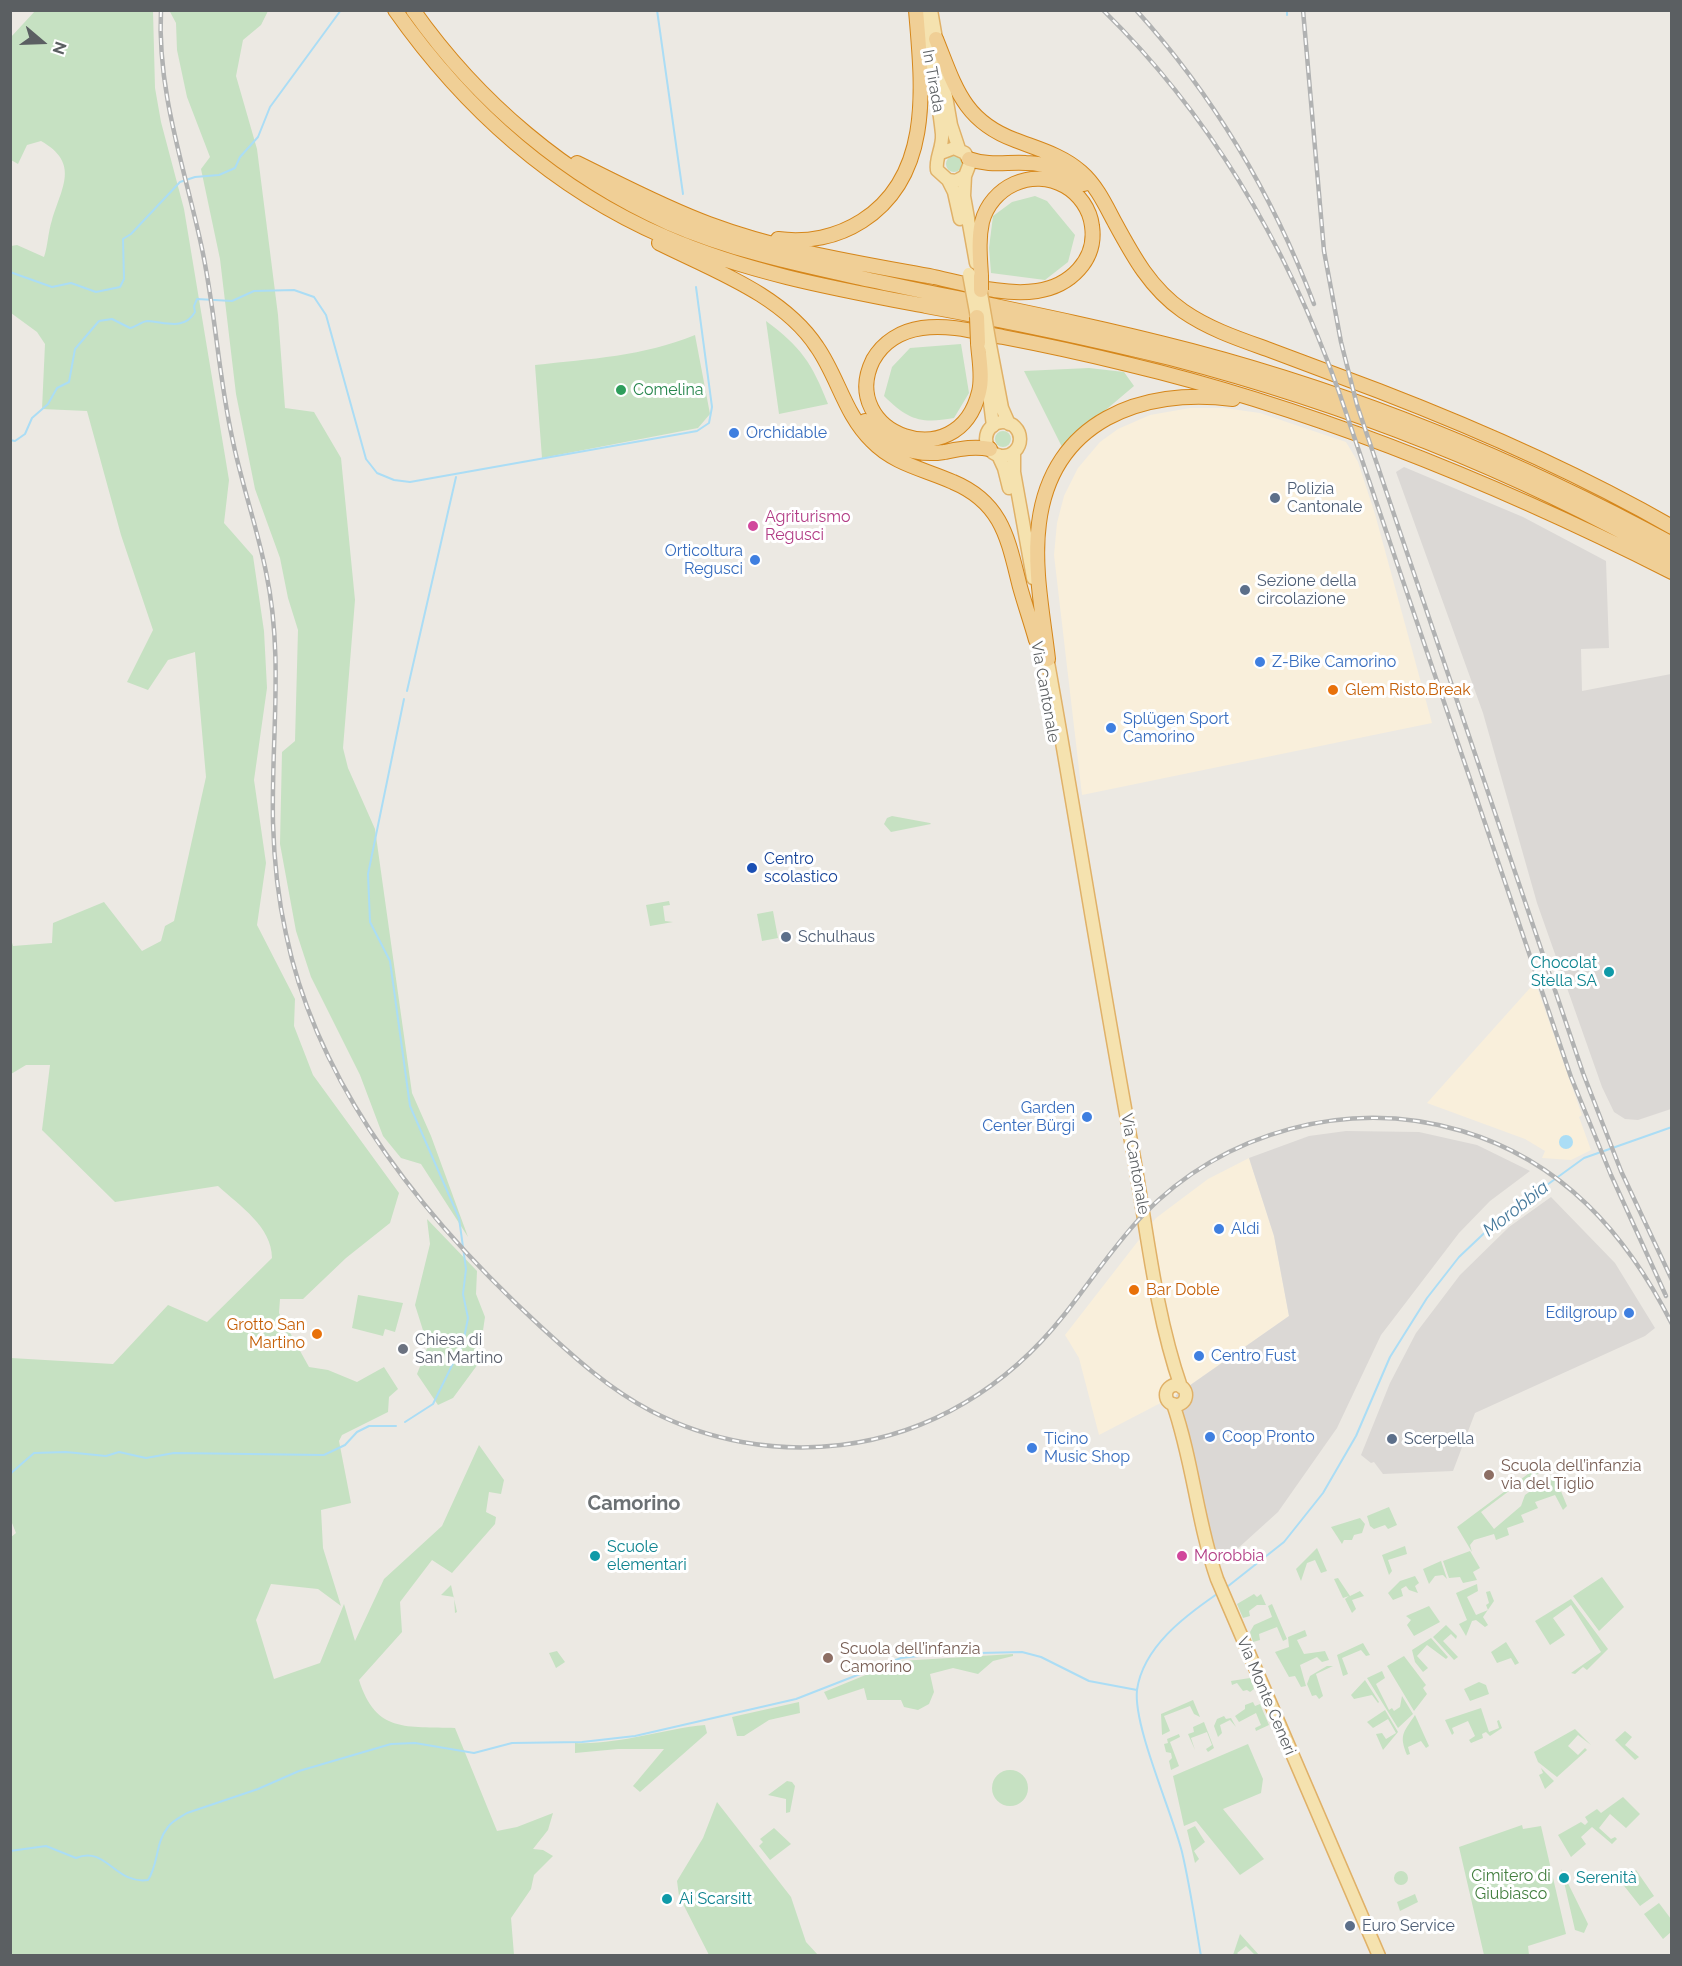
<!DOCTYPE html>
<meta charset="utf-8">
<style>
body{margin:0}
#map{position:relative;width:1682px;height:1966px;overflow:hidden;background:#ece9e3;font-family:Raleway,sans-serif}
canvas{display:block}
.frame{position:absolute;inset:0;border:12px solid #5b5f62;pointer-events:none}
.north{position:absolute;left:12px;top:12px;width:60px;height:60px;-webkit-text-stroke:4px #fff;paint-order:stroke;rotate:109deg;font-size:16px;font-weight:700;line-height:24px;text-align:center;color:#5b5f62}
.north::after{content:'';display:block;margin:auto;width:21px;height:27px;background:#5b5f62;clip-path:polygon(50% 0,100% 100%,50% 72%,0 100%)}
</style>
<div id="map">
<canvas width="1682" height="1966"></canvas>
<div class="frame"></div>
<div class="north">N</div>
</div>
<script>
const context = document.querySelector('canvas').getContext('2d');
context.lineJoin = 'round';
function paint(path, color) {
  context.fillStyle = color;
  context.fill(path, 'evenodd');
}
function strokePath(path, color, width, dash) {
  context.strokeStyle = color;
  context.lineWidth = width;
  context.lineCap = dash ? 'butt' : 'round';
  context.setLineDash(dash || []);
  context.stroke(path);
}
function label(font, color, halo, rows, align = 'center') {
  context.font = font + ' Raleway,sans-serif';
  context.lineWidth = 6;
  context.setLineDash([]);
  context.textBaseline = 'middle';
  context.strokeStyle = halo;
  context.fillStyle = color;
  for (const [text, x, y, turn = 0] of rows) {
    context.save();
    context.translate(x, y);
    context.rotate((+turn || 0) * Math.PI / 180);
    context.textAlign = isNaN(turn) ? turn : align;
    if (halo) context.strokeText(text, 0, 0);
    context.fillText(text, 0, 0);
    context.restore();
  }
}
paint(new Path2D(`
 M 1190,408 L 1224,408 L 1260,413 L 1346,442 L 1358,462 L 1375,514 L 1432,723 L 1082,795 L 1054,555 L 1057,523 L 1064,496 L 1078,468 L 1100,442 L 1118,429 L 1150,415 Z
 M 1537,987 L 1582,1115 L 1579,1117 L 1591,1150 L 1571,1160 L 1542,1158 L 1545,1151 L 1525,1139 L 1427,1103 L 1530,988 Z
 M 1249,1158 L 1274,1236 L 1289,1316 L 1176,1395 L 1099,1435 L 1079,1358 L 1065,1335 L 1156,1218 L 1208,1179 Z`), '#f9efdb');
paint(new Path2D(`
 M 1404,467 L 1523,517 L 1606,561 L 1609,648 L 1581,649 L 1582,691 L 1671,674 L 1671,1109 L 1638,1120 L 1625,1119 L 1614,1112 L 1602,1087 L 1537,903 L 1483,713 L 1396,472 Z
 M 1346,1131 L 1419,1132 L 1477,1145 L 1530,1171 L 1490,1201 L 1459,1233 L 1381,1335 L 1337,1428 L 1278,1512 L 1214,1570 L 1196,1499 L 1176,1395 L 1289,1316 L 1274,1236 L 1249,1158 L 1309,1136 Z
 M 1551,1197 L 1615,1263 L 1655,1328 L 1645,1336 L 1475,1413 L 1453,1471 L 1383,1474 L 1374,1462 L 1371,1463 L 1361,1455 L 1390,1383 L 1416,1333 L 1460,1275 L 1509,1227 Z`), '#dbd8d5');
paint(new Path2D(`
 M 169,10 L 268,11 L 261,25 L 243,40 L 236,76 L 257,149 L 278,315 L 285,408 L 314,412 L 341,458 L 355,600 L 343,748 L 348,768 L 375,829 L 412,1093 L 431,1136 L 468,1237 L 421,1164 L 401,1158 L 383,1136 L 360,1075 L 311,977 L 296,931 L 280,844 L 282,752 L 295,741 L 298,630 L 288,598 L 280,558 L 255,489 L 236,394 L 220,259 L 201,169 L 210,157 L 187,97 L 177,50 L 176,23 Z
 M 35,11 L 153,11 L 155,88 L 161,122 L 184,209 L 229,480 L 224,523 L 253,556 L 264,631 L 267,688 L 254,780 L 266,863 L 257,925 L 295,999 L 294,1026 L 313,1075 L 399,1193 L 390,1223 L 346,1258 L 303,1299 L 280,1299 L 279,1313 L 309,1367 L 328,1370 L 357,1382 L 384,1367 L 398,1389 L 389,1397 L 388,1412 L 342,1435 L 339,1441 L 351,1503 L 321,1510 L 323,1548 L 341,1606 L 318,1589 L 271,1584 L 256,1620 L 274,1679 L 320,1663 L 344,1604 L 355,1641 L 384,1579 L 442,1526 L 479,1445 L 504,1480 L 501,1494 L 489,1492 L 486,1512 L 496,1517 L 495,1524 L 452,1573 L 432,1560 L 400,1602 L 402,1632 L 359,1680 C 376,1734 407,1726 455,1728 L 497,1831 L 517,1827 L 553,1813 L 548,1830 L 533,1849 L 543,1850 L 553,1856 L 534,1875 L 531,1889 L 511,1918 L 514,1955 L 11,1955 L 10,1538 L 16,1533 L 10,1518 L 11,1358 L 113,1364 L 168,1305 L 207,1322 L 272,1258 C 272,1227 240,1206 218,1186 L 115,1202 L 42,1130 L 50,1065 L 26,1065 L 11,1074 L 11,939 L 13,946 L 52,943 L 53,923 L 104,902 L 142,951 L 161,941 L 165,926 L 174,921 L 206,777 L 195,652 L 168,660 L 148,690 L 127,682 L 153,630 L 121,535 L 87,411 L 42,409 L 45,344 L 37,332 L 11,313 L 11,246 L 17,245 L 44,257 C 48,245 48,232 52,220 C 62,187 80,163 41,141 L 27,145 L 18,164 L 11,160 L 11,37 Z
 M946 164a8 8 0 1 1 16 0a8 8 0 1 1-16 0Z
 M 1035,196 L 1047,201 L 1075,235 L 1068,262 L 1045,280 L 991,273 L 989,248 L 993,216 L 1012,202 Z
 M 766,321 C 801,347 812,363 828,404 L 779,414 Z
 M 695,335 L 710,414 L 698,428 L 542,458 L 535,365 C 590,359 644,356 695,335 Z
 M 961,344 L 969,393 L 954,418 C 921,424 908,420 884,396 L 892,367 L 910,348 Z
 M 1089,368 L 1124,372 L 1134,386 L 1062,447 L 1024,371 Z
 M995 439a8 8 0 1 1 16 0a8 8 0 1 1-16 0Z
 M 892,816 L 930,823 L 931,824 L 891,832 L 884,824 L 887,818 Z
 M 669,901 L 670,905 L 663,906 L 665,921 L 673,922 L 650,926 L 646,905 Z
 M 773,911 L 778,938 L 762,941 L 757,914 Z
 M 427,1219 L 477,1271 L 476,1294 L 485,1317 L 478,1364 L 453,1398 L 438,1405 L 417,1374 L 428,1346 L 415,1305 L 430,1244 Z
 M 358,1295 L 403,1303 L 395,1332 L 385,1329 L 383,1336 L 352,1328 Z
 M 1540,1465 L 1544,1469 L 1528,1481 L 1533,1486 L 1528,1489 L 1513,1488 L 1481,1512 L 1494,1529 L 1521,1506 L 1525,1495 L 1554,1474 L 1567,1506 L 1563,1510 L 1555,1495 L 1535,1502 L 1538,1508 L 1521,1515 L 1524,1522 L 1507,1528 L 1509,1535 L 1496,1540 L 1494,1534 L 1474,1540 L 1470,1545 L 1472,1552 L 1457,1527 Z
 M 1389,1507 L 1397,1525 L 1388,1529 L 1385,1525 L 1374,1529 L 1370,1526 L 1367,1516 Z
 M 1360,1518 L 1365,1524 L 1362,1533 L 1354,1535 L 1352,1540 L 1344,1540 L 1342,1544 L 1331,1527 Z
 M 1405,1546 L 1407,1554 L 1388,1560 L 1392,1571 L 1389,1575 L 1382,1555 Z
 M 1317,1548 L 1327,1571 L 1321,1573 L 1315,1560 L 1307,1563 L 1301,1581 L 1296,1569 Z
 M 1470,1551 L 1480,1568 L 1473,1572 L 1477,1580 L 1463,1583 L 1460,1577 L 1449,1578 L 1443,1561 Z
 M 1441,1561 L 1447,1579 L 1443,1575 L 1435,1576 L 1429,1584 L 1423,1569 Z
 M 1415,1576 L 1419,1583 L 1415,1586 L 1418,1593 L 1409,1590 L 1406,1586 L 1401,1589 L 1403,1596 L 1393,1600 L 1388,1593 L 1400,1581 Z
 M 1602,1577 L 1624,1607 L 1599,1631 L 1573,1596 Z
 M 1338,1578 L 1350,1596 L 1360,1591 L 1364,1596 L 1352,1600 L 1356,1609 L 1352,1613 L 1345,1599 L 1349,1596 L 1343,1598 L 1334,1579 Z
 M 1477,1584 L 1478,1591 L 1467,1597 L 1476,1615 L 1488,1610 L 1486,1605 L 1489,1603 L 1486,1592 L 1490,1591 L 1494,1601 L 1483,1617 L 1488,1625 L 1485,1627 L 1476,1620 L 1472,1621 L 1466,1636 L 1459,1624 L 1467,1620 L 1456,1593 Z
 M 451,1585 L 457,1612 L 455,1613 L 454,1597 L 441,1595 Z
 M 1254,1594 L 1257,1597 L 1261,1594 L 1266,1605 L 1257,1605 L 1249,1611 L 1250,1616 L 1243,1618 L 1237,1604 Z
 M 1571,1599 L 1608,1649 L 1587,1670 L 1583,1667 L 1575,1674 L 1571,1673 L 1601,1652 L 1571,1605 L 1553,1618 L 1565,1635 L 1550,1645 L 1535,1621 Z
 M 1272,1604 L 1287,1639 L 1283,1641 L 1277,1627 L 1259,1634 L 1260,1640 L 1253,1642 L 1250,1632 L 1254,1625 L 1272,1617 L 1268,1606 Z
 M 1429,1606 L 1440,1622 L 1414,1636 L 1407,1625 L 1411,1620 L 1406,1616 Z
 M 1446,1625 L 1457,1636 L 1456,1639 L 1451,1634 L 1443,1641 L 1458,1657 L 1454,1660 L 1433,1637 Z
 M 1305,1630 L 1307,1636 L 1297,1640 L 1304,1654 L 1325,1651 L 1329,1660 L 1322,1662 L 1317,1657 L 1300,1665 L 1306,1686 L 1301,1687 L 1295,1676 L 1289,1677 L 1275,1652 L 1289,1647 L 1288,1637 Z
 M 1431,1638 L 1448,1657 L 1446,1659 L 1427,1645 L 1417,1656 L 1428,1668 L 1423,1672 L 1415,1662 L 1412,1650 Z
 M 1506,1642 L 1519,1663 L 1515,1665 L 1511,1658 L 1497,1663 L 1491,1652 Z
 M 1363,1643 L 1370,1655 L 1366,1656 L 1361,1650 L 1342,1658 L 1348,1674 L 1343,1676 L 1337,1655 Z
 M 557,1651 L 565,1662 L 556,1668 L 549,1653 Z
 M 1013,1654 L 1013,1656 L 993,1661 L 978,1674 L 953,1668 L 930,1674 L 934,1692 L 929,1704 L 918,1710 L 904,1707 L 901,1700 L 867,1700 L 864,1688 L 828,1700 L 824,1692 L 900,1661 Z
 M 1404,1656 L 1426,1685 L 1423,1688 L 1427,1694 L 1414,1711 L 1387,1666 Z
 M 1327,1666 L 1333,1666 L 1316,1674 L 1323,1696 L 1319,1699 L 1316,1695 L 1312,1696 L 1307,1684 L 1310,1676 Z
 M 1382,1671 L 1385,1678 L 1376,1684 L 1389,1710 L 1392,1708 L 1394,1711 L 1400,1707 L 1402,1696 L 1413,1714 L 1398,1728 L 1367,1678 Z
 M 1250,1678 L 1254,1689 L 1250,1692 L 1247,1690 L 1243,1691 L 1237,1683 L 1232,1685 L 1231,1681 Z
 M 1365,1680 L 1379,1702 L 1378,1703 L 1372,1695 L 1354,1699 L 1351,1695 Z
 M 1479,1682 L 1486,1685 L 1489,1694 L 1470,1701 L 1464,1689 Z
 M 1193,1700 L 1200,1717 L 1194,1714 L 1190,1706 L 1164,1716 L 1170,1731 L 1162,1735 L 1161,1714 Z
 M 799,1702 L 800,1713 L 769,1720 L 744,1736 L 737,1736 L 732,1717 Z
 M 1253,1702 L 1255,1706 L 1260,1704 L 1269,1725 L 1256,1731 L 1255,1728 L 1261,1725 L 1256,1713 L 1239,1722 L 1235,1716 L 1245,1709 L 1245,1705 Z
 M 1481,1708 L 1489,1732 L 1499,1728 L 1497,1721 L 1499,1720 L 1502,1728 L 1490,1736 L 1486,1732 L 1482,1734 L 1483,1738 L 1471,1743 L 1469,1740 L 1475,1736 L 1468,1721 L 1452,1728 L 1454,1733 L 1452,1735 L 1445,1720 Z
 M 1385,1710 L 1398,1732 L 1383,1750 L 1376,1734 L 1382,1733 L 1386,1739 L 1396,1733 L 1388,1719 L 1373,1728 L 1367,1722 Z
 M 1415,1715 L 1429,1746 L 1426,1748 L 1421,1741 L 1408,1747 L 1410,1754 L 1407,1755 C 1399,1735 1403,1733 1415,1715 Z
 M 1224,1716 L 1226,1719 L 1231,1718 L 1236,1727 L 1230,1720 L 1220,1725 L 1222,1733 L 1218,1737 L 1214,1726 L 1217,1719 Z
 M 1204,1722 L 1214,1748 L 1208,1752 L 1206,1749 L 1212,1745 L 1207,1732 L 1191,1738 L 1195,1750 L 1188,1734 L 1194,1732 L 1193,1727 Z
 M 705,1725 L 707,1733 L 640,1792 L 633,1786 L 664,1749 L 618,1749 L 575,1753 L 575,1743 C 619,1745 662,1729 705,1725 Z
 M 1575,1729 L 1591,1745 L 1578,1735 L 1568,1746 L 1578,1755 L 1585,1748 L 1587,1750 L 1557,1777 L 1538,1762 L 1534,1752 Z
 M 1625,1731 L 1632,1737 L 1625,1745 L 1639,1757 L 1635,1760 L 1615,1740 Z
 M 1179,1734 L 1180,1737 L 1170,1742 L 1179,1766 L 1171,1770 L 1169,1761 L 1172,1758 L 1171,1753 L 1166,1752 L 1164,1744 L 1168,1743 L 1167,1739 Z
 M 1248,1744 L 1263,1779 L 1261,1793 L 1223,1809 L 1264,1859 L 1240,1875 L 1196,1821 L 1184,1826 L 1173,1776 Z
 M 1541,1768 L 1554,1781 L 1545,1789 L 1539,1775 L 1543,1773 Z
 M992 1788a18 18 0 1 1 36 0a18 18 0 1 1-36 0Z
 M 787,1781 L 792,1782 L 795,1786 L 790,1812 L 786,1813 L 786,1799 L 768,1795 Z
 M 1623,1797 L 1640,1814 L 1626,1828 L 1610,1814 L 1599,1828 L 1611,1839 L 1615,1837 L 1617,1839 L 1612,1844 L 1592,1827 L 1581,1837 L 1586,1844 L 1571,1857 L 1558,1835 L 1581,1822 L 1585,1825 L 1588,1822 L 1585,1817 L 1597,1809 L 1601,1813 Z
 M 717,1802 L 791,1897 L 806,1942 L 818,1955 L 709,1955 L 679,1896 L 677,1881 L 703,1838 Z
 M 1522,1825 L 1523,1829 L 1541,1826 L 1566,1934 L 1528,1946 L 1529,1955 L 1484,1955 L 1459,1847 Z
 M 1195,1826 L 1205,1842 L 1194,1851 L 1199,1859 L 1195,1863 L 1187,1830 Z
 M 774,1828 L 791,1844 L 770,1860 L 759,1846 L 763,1842 L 760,1839 Z
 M 1561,1869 L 1588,1924 L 1584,1933 L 1575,1930 Z
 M 1636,1870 L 1654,1896 L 1640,1906 L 1621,1882 Z
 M1394 1878a7 7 0 1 1 14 0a7 7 0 1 1-14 0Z
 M 1415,1894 L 1418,1902 L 1400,1911 L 1397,1902 Z
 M 1659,1903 L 1671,1919 L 1671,1932 L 1663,1939 L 1644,1914 Z
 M 1240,1934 L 1259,1955 L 1255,1955 L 1246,1946 L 1237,1953 L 1239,1955 L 1233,1955 Z`), '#c6e1c2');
paint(new Path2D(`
 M1559 1142a7 7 0 1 1 14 0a7 7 0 1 1-14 0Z`), '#abddf5');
strokePath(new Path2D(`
 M 657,10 L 683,194
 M 1287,10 L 1287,15
 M 10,272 L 52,287 L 71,283 L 96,292 L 120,287 L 124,279 L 123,239 L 131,234 L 180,182 L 195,177 L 219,175 L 235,168 L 240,157 L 258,137 L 270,107 L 341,10
 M 10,440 L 15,441 L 25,434 L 32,418 L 48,404 L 57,388 L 69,382 L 75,349 L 99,321 L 112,319 L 130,328 C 136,327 142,321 148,321 C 165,322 184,331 195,312 L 194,306 L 197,299 L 232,301 L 254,291 L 294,290 L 314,297 L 326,315 L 366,459 L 377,473 L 394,480 L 410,482 L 697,431 L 709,423 L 712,407 L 696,287
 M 407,691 L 456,477
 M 404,699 L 368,874 L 370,922 L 390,961 L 410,1106 L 459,1218 L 466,1269 L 463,1294 L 468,1318 L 463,1343 L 433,1404 L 405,1422
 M 10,1474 L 34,1453 L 66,1452 L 106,1456 L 119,1452 L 146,1458 L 174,1453 L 324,1455 L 345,1445 L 357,1432 L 369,1426 L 396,1426
 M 1227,1587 L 1284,1542 L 1323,1493 L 1356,1436 L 1390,1357 L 1427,1298 L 1459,1257 L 1496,1222 L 1584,1158 L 1672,1127
 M 10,1851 L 46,1846 L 76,1858 C 106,1845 115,1885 148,1880 C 159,1863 155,1843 168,1827 C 172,1821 181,1817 187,1813 L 258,1789 L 299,1771 L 391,1744 L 415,1743 L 474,1753 L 512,1743 L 582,1742 L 635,1736 L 796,1699 L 901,1658 L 937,1654 L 1022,1652 L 1041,1657 L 1089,1681 L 1137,1690
 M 1201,1956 C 1195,1921 1190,1886 1182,1852 C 1172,1812 1133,1726 1137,1690 C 1143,1647 1185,1616 1217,1594`), '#abddf5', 2);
const primary = new Path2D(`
 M 931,10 L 951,125 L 959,149
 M 922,14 C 929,54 938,94 942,134 C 943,148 935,158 937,170 L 948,180 L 956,181 L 965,176 L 970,163 L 965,153 L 954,148 L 941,153
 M 965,176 L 964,196 L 976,263
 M 948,180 L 954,192 L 960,219
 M 990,345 L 1002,408 L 1009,424
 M 985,362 L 993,426
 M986 439a17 17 0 1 1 34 0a17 17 0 1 1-34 0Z
 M 1014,452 L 1014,472 L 1033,578
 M 998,455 L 1004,468 L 1009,488
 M 1046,651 C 1076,818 1102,985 1133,1152 C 1147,1230 1155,1312 1181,1387
 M1166 1395a10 10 0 1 1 20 0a10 10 0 1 1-20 0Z
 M 1173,1404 C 1193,1461 1197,1522 1217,1579 L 1379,1956`);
const motorway = new Path2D(`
 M 395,10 C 464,108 554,189 665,237 C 748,273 837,289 926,306 C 1008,321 1089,338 1170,358 C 1344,403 1514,470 1672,559
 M 413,10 C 478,102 566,177 669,223 C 733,251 802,265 870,280 C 978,303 1086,323 1192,351 C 1359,395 1520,461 1672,544
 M 936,39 C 955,86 963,121 1015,140 C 1038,149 1062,155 1081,172 C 1096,185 1105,204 1114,221 C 1133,256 1150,288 1183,311 C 1209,329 1239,339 1267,349 C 1304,363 1342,377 1379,391 C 1480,430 1578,473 1672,527
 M 969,159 C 989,166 1006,162 1026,163 C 1048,163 1066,172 1084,184
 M 577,163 C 620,184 663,207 709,224 C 781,251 858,263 934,277 C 967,284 1003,296 1037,291 C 1070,286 1097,260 1092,226 C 1090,209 1079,194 1065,186 C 1032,167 991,187 982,222 C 978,240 980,258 981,276
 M 778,239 C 807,243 837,237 862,221 C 934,175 922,84 916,10
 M 659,243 C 713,270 783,295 817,347 C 838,377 845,415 872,441 C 894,464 924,469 953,482 C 1003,503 1008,540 1020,587 C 1025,605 1031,622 1036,640
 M 978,343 C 979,359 983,377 979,392 C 958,479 837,433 873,360 C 883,342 901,331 922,328 C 949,324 977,332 1003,337 C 1045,345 1086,354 1127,364 C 1316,409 1498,484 1672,572
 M 865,421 C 884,444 913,457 944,452 C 960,449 973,446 990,449
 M 1048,659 C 1043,615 1033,567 1039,523 C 1052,421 1142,387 1233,399`);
strokePath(primary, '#e0b168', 15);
strokePath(motorway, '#d5861a', 16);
strokePath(primary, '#f5e2af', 12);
strokePath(motorway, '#f0cf96', 14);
const rail = new Path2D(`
 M 161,10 C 157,91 184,166 201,244 C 215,307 218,373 232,437 C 241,482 257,527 266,572 C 284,656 271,739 273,823 C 274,860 278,898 286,934 C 318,1089 426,1221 540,1326 C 575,1358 609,1389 651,1411 C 709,1441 776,1453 841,1445 C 931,1434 1008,1386 1064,1315 C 1090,1282 1113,1247 1142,1216 C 1224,1131 1349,1097 1462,1131 C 1562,1161 1626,1233 1672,1324
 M 1103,10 C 1213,118 1288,248 1339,392 L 1571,1077 L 1611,1175 L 1666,1296
 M 1136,10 C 1214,96 1273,196 1314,304
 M 1303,10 L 1324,251 L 1341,342 L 1357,405 L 1583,1073 L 1621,1171 L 1672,1280`);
strokePath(rail, '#b1b2b2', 4.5);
strokePath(rail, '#fff', 2, [7]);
const primaryBridge = new Path2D(`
 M 969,274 L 978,323
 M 979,282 L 990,345`);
const motorwayBridge = new Path2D(`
 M 981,290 L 981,276
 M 977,317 L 978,343`);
strokePath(primaryBridge, '#e0b168', 15, []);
strokePath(motorwayBridge, '#d5861a', 16, []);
strokePath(primaryBridge, '#f5e2af', 12);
strokePath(motorwayBridge, '#f0cf96', 14);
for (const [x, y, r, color] of [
 [621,390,6,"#2e9e5b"],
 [734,433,6,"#3f7fe0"],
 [1275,498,6,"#5c6f8a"],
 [753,526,6,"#d1479c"],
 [755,560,6,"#3f7fe0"],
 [1245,590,6,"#5c6f8a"],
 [1260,662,6,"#3f7fe0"],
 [1333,690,6,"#e8710a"],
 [1111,728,6,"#3f7fe0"],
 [752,868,6,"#1a4fb4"],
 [786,937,6,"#5c6f8a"],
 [1609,972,6,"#0f9aa8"],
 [1087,1117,6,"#3f7fe0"],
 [1219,1229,6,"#3f7fe0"],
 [1134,1290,6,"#e8710a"],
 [1629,1313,6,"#3f7fe0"],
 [317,1334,6,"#e8710a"],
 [403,1349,6,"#6b7280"],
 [1199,1356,6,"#3f7fe0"],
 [1210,1437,6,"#3f7fe0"],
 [1392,1439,6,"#5c6f8a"],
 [1032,1448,6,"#3f7fe0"],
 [1489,1475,6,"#8d6e63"],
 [595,1556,6,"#0f9aa8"],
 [1182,1556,6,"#d1479c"],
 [828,1658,6,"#8d6e63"],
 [1564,1878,6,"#0f9aa8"],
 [667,1899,6,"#0f9aa8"],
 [1350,1926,6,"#5c6f8a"]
]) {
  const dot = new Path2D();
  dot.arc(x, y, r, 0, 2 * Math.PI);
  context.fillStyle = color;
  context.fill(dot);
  strokePath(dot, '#fff', 2);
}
label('16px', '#5b5f62', '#fff', [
 ["In Tirada",933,81,80],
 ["Via Cantonale",1045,692,80],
 ["Via Cantonale",1135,1164,80],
 ["Via Monte Ceneri",1266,1696,67]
]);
label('16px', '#27864d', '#fff', [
 ["Comelina",633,390]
], 'left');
label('16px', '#366cbe', '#fff', [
 ["Orchidable",746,433],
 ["Orticoltura",743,551,"right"],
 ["Regusci",743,569,"right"],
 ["Z-Bike Camorino",1272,662],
 ["Splügen Sport",1123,719],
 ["Camorino",1123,737],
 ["Garden",1075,1108,"right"],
 ["Center Bürgi",1075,1126,"right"],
 ["Aldi",1231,1229],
 ["Edilgroup",1617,1313,"right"],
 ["Centro Fust",1211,1356],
 ["Coop Pronto",1222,1437],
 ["Ticino",1044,1439],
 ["Music Shop",1044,1457]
], 'left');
label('16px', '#4e5e75', '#fff', [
 ["Polizia",1287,489],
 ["Cantonale",1287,507],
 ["Sezione della",1257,581],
 ["circolazione",1257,599],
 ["Schulhaus",798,937],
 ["Scerpella",1404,1439],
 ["Euro Service",1362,1926]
], 'left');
label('16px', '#b23c85', '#fff', [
 ["Agriturismo",765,517],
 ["Regusci",765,535],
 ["Morobbia",1194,1556]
], 'left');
label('16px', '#c56008', '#fff', [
 ["Glem Risto.Break",1345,690],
 ["Bar Doble",1146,1290],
 ["Grotto San",305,1325,"right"],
 ["Martino",305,1343,"right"]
], 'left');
label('16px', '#164399', '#fff', [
 ["Centro",764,859],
 ["scolastico",764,877]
], 'left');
label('16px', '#0d838f', '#fff', [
 ["Chocolat",1597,963,"right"],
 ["Stella SA",1597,981,"right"],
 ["Scuole",607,1547],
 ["elementari",607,1565],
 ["Serenità",1576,1878],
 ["Ai Scarsitt",679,1899]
], 'left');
label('16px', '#5b616d', '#fff', [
 ["Chiesa di",415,1340],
 ["San Martino",415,1358]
], 'left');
label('16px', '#785e54', '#fff', [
 ["Scuola dell’infanzia",1501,1466],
 ["via del Tiglio",1501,1484],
 ["Scuola dell’infanzia",840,1649],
 ["Camorino",840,1667]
], 'left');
label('16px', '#427e3e', '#fff', [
 ["Cimitero di",1511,1876],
 ["Giubiasco",1511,1894]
]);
label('italic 18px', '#477a9c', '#fff', [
 ["Morobbia",1516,1209,-38]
]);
label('bold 20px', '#6c7174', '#fff', [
 ["Camorino",634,1504]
]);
</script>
